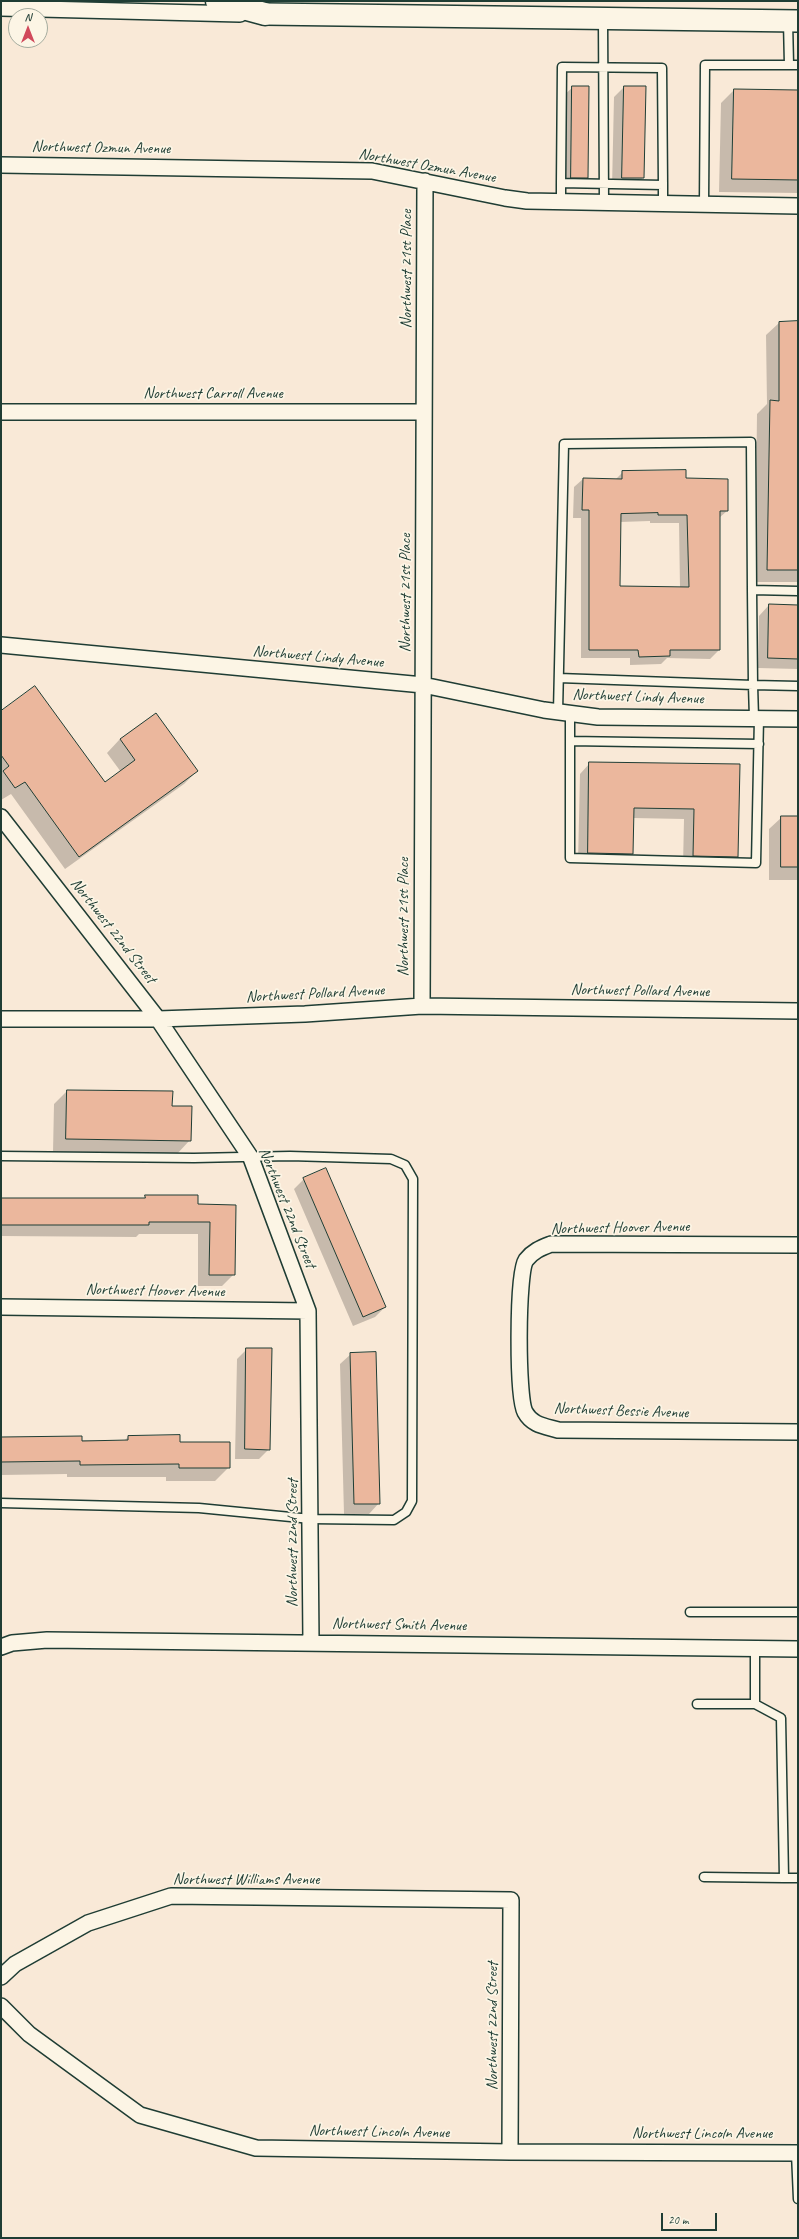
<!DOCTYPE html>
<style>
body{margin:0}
#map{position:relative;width:799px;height:2239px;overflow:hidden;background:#f9e9d7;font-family:Caveat,sans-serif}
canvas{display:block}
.frame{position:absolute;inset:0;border:2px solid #1f3d34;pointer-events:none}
.north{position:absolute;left:8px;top:8px;width:40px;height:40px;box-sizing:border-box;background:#fcf5e5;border:1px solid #a4ab9e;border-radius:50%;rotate:0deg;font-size:11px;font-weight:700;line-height:16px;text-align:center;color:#1f3d34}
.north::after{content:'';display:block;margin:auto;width:14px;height:18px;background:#d1495b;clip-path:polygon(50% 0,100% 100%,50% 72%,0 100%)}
.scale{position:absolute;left:661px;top:2213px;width:56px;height:18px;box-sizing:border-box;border:2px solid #1f3d34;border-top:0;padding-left:5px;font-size:12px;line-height:14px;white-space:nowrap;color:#1f3d34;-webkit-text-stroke:3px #fcf5e5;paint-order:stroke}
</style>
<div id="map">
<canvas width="799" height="2239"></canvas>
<div class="frame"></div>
<div class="north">N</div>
<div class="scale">20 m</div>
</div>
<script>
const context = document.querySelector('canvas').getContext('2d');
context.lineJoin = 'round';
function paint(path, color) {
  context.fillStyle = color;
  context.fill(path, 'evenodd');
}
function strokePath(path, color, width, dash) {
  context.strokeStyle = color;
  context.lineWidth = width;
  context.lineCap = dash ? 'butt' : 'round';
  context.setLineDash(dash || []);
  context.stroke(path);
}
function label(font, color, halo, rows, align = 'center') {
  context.font = font + ' Caveat,sans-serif';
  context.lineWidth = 3.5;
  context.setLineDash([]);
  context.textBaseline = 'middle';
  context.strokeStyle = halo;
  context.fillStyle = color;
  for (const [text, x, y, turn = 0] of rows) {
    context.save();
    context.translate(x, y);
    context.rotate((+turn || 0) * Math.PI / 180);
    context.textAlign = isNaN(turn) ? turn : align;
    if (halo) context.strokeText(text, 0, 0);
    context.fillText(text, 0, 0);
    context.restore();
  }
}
paint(new Path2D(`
 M 573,87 L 587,178 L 577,188 L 561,187 L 562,97 Z
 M 624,87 L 643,178 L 633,188 L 612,187 L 614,97 Z
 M 734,90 L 798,91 L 798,193 L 719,192 L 721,103 Z
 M 798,322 L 798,582 L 755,582 L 757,414 L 767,404 L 766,335 L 779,323 Z
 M 623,472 L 685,479 L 727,511 L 719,518 L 719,650 L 710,659 L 667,658 L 661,664 L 630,665 L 630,658 L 581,658 L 581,518 L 573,518 L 574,487 L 583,479 L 615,480 ZM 650,521 L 650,523 L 679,523 L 680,588 L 619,587 L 620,522 Z
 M 769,605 L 798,606 L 797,669 L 758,668 L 759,616 Z
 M 1,712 L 105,784 L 121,772 L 107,753 L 120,739 L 197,771 L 184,784 L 65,869 L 11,794 L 1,800 Z
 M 590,763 L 739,765 L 737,857 L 727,867 L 683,866 L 684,819 L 633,818 L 632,854 L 622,864 L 578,863 L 580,774 Z
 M 798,763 L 798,880 L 769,880 L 769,829 L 782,817 L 798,817 Z
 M 67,1091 L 172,1092 L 171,1107 L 190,1140 L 177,1154 L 53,1152 L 54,1104 Z
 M 304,1179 L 385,1307 L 375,1317 L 353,1326 L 294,1189 Z
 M 146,1196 L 197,1205 L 235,1206 L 234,1274 L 222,1286 L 198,1286 L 198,1234 L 139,1234 L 136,1237 L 1,1236 L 1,1199 L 143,1199 Z
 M 247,1349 L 269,1449 L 259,1459 L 235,1459 L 237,1359 Z
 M 351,1354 L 379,1503 L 369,1514 L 344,1514 L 340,1364 Z
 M 128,1437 L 179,1443 L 229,1467 L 215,1481 L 166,1481 L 166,1477 L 67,1477 L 67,1474 L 1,1475 L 1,1438 L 124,1441 Z`), '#0003');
const building = new Path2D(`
 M 572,86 L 589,86 L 588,178 L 571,178 Z
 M 624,86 L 646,86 L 644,178 L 622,178 Z
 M 734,89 L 798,90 L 798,180 L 732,179 Z
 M 798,321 L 798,570 L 767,570 L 770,400 L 779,401 L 779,322 Z
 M 686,470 L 686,478 L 728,479 L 728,511 L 720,511 L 720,650 L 670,650 L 670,656 L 639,657 L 638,650 L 589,650 L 589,510 L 582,510 L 583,478 L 622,479 L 622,471 ZM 658,513 L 658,515 L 687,515 L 689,587 L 620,586 L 621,514 Z
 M 769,604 L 798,605 L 798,659 L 768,658 Z
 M 35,686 L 105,782 L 135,760 L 120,739 L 156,713 L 198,771 L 79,857 L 25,782 L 15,788 L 3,771 L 9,766 L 1,755 L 1,711 Z
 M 589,762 L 740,764 L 738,857 L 693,856 L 694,809 L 634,808 L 633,854 L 588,853 Z
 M 781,816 L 798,816 L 798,867 L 781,867 Z
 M 67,1090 L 173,1091 L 172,1106 L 192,1106 L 191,1141 L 66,1139 Z
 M 326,1168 L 386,1307 L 363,1317 L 303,1178 Z
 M 145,1195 L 198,1195 L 198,1204 L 236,1205 L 235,1275 L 209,1275 L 210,1222 L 149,1222 L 149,1225 L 1,1225 L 1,1198 L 145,1198 Z
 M 246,1348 L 272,1348 L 270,1450 L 245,1449 Z
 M 376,1352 L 380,1504 L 354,1504 L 350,1353 Z
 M 180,1435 L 180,1442 L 230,1442 L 230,1468 L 179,1468 L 179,1464 L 80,1465 L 80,1461 L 1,1462 L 1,1437 L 82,1436 L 82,1441 L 128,1440 L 128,1436 Z`);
paint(building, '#ebb79d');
strokePath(building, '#1f3d34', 1);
const lane = new Path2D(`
 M 603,20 L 604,202
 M 788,21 L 789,65
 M 562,67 L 662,68 L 663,185 L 561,183 Z
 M 561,183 L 561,201
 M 663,203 L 663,185
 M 704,204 L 705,65 L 798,65
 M 559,678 L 753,685 L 752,590
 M 558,712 L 564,444 L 751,442 L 752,590 L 798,591
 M 570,714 L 570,858 L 756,863 L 759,718
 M 754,718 L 753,685 L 798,686
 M 570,741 L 759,744
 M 1,1156 L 194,1158 L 290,1156 L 391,1159 L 405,1165 L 413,1179 L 412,1501 L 406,1512 L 394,1520 L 311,1519 L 199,1508 L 1,1503
 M 690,1612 L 798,1612
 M 755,1648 L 755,1704 L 781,1718 L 784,1878 L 798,1878
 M 697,1704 L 755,1704
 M 704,1877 L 784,1878
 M 796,2153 L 798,2199`);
const street = new Path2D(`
 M 1,8 L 240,14
 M 1,165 L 372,171 L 505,198 L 527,201 L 798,206
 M 1,412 L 424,412
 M 1,645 L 423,685 L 544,710 L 598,717 L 798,719
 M 1,817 L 158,1019 L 251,1158 L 308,1311 L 311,1642
 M 422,1006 L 425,181
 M 1,1019 L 158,1019 L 305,1014 L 422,1006 L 798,1011
 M 798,1245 L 551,1244 C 541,1248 533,1251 526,1260 C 517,1273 517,1397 525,1412 C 532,1425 544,1426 558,1430 L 798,1432
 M 1,1307 L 308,1311
 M 1,1647 L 12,1643 L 47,1640 L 798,1649
 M 1,1977 L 15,1964 L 88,1923 L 171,1896 L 511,1900 L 510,2152
 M 1,2006 L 29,2034 L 140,2115 L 256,2148 L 510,2152 L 798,2153`);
const secondary = new Path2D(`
 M 265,14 L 798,21`);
const highway = new Path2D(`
 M 217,1 L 265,14`);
strokePath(lane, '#1f3d34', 11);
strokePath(street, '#1f3d34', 18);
strokePath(secondary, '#1f3d34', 24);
strokePath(highway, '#1f3d34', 25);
strokePath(lane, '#fcf5e5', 8);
strokePath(street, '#fcf5e5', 15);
strokePath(secondary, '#fcf5e5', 21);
strokePath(highway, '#fcf5e5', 22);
label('16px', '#1f3d34', '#fcf5e5', [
 ["Northwest Ozmun Avenue",101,148,1],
 ["Northwest Ozmun Avenue",427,166,10],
 ["Northwest 21st Place",407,269,-90],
 ["Northwest Carroll Avenue",213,394],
 ["Northwest 21st Place",406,593,-90],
 ["Northwest Lindy Avenue",318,657,5],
 ["Northwest Lindy Avenue",638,697,2],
 ["Northwest 21st Place",404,917,-90],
 ["Northwest 22nd Street",113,931,52],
 ["Northwest Pollard Avenue",640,991,1],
 ["Northwest Pollard Avenue",315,994,-3],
 ["Northwest 22nd Street",287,1208,68],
 ["Northwest Hoover Avenue",620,1228,-1],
 ["Northwest Hoover Avenue",155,1291,1],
 ["Northwest Bessie Avenue",621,1411,2],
 ["Northwest 22nd Street",293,1543,-90],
 ["Northwest Smith Avenue",399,1625,1],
 ["Northwest Williams Avenue",246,1880],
 ["Northwest 22nd Street",493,2026,-90],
 ["Northwest Lincoln Avenue",379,2132,1],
 ["Northwest Lincoln Avenue",702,2134]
]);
</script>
